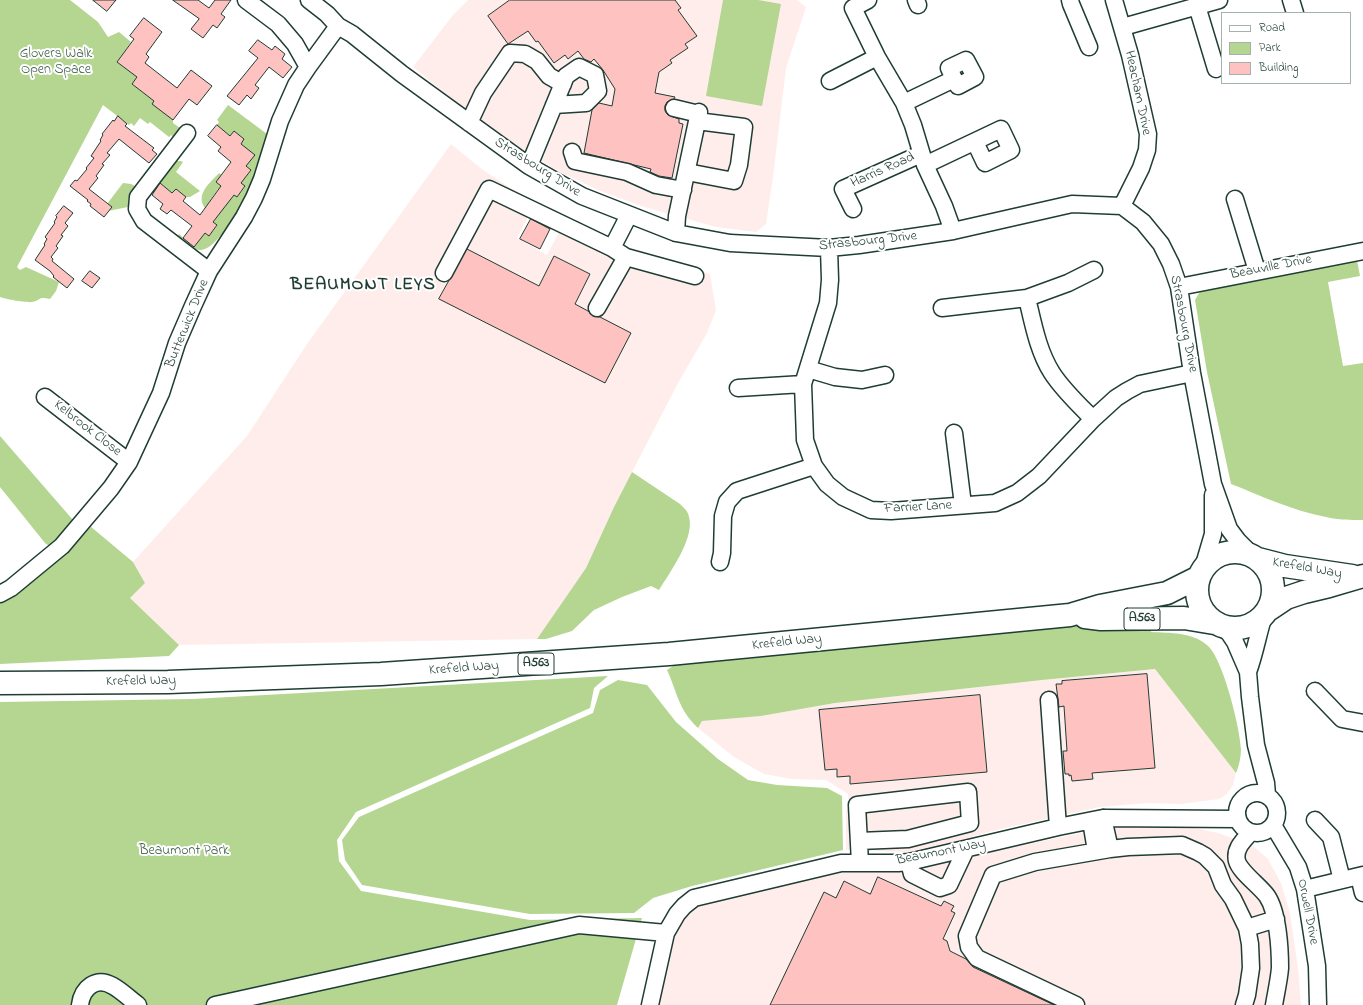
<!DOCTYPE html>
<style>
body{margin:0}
#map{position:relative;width:1363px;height:1005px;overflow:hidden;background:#fff;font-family:"Indie Flower",sans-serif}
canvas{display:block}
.legend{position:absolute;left:1221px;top:12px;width:130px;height:72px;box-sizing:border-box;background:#fff;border:1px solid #a5b1ae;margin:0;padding:5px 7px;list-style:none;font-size:12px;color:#1f3d34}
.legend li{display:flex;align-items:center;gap:8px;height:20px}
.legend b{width:20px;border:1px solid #a5b1ae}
</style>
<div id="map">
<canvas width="1363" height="1005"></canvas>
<ul class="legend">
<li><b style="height:5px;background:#fff"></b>Road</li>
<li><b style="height:11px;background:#b4d690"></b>Park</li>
<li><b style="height:11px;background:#fec2c0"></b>Building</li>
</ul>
</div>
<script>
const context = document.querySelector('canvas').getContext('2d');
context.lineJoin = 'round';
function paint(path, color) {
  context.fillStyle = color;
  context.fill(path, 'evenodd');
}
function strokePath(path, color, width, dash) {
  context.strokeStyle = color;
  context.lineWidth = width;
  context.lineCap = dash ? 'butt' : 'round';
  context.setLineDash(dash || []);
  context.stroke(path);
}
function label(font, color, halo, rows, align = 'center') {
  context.font = font + ' "Indie Flower",sans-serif';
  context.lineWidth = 4;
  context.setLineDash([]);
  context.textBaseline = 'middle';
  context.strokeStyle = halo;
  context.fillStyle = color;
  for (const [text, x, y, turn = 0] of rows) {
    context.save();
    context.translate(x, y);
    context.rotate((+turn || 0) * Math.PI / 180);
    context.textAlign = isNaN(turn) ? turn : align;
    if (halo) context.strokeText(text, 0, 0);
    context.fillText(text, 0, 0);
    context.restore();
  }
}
paint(new Path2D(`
 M 468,0 L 797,0 L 806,7 L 786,68 L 773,177 L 766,224 L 756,232 L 716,227 L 641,206 L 598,190 L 560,172 L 525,151 L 453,100 L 413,67 L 453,15 Z
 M 451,144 L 483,170 L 520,194 L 563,218 L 529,215 L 517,238 L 547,255 L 566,219 L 622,246 L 710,274 L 716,310 L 707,333 L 678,383 L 614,507 L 586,568 L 537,639 L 179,645 L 130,598 L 145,583 L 133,562 L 247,436 L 307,344 Z
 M 1155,669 L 1236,773 L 1233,785 L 1227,794 L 1219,799 L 1181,804 L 1148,803 L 1100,807 L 992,831 L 954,842 L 908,852 L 846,850 L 846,811 L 849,806 L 848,794 L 826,780 L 792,779 L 764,774 L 734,757 L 698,728 L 702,721 L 761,716 L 835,703 L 1042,680 Z
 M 1182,825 L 1218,833 L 1252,845 L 1268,859 L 1281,883 L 1290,913 L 1298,968 L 1301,1005 L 656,1005 L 671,946 L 679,926 L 689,912 L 699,904 L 809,875 L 855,869 L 882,872 L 901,870 L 1081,833 L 1113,828 Z`), '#ffedec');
paint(new Path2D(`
 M 0,0 L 70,0 L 98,22 L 108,37 L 119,32 L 131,42 L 117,62 L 135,75 L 139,75 L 132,84 L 153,100 L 173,120 L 173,123 L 180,128 L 173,137 L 171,135 L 169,137 L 150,122 L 148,124 L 140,118 L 134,126 L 131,123 L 129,125 L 103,105 L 17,267 L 20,270 L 26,267 L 59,282 L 56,291 L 50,299 C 37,296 42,300 32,302 C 27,303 5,299 0,297 Z
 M 723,0 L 758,0 L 781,4 L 762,106 L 706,96 Z
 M 228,105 L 267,134 C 264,146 261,158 257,170 C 251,187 221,249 201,250 C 192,250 184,242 177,237 L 179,234 L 194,247 L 205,233 L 209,236 L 217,226 L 213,222 L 232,194 L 237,197 L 245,187 L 241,183 L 251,170 L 246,166 L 241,144 L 244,139 L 234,131 L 230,136 L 217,125 L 219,122 L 217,120 Z
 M 177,161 L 181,161 L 183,162 L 176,172 L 200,191 L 190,197 L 186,197 L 176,189 L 172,193 L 159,182 Z
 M 219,173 L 222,175 L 216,182 L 224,188 L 222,191 L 218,189 L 205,208 C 195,194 210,183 219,173 Z
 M 123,183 L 131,184 L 135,186 L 129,196 L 128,207 L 108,211 L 107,204 Z
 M 1357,260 L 1360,276 L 1328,282 L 1343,366 L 1363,363 L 1363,520 C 1351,520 1338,520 1326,517 C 1293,511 1262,496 1231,484 L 1207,372 L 1195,300 L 1199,293 L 1205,289 Z
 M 0,436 L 73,520 L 78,516 L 133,562 L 145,583 L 130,598 L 179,645 L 169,656 L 0,664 L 0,603 L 5,601 L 48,569 L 60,554 L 45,543 L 0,487 Z
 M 632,472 L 680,504 C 684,508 688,511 689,517 C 695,538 670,572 659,590 L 651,586 L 622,597 L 594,610 L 572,631 L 546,639 L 537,639 L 586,568 L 614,507 Z
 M 1088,625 L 1152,625 L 1151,632 C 1170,633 1192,632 1207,645 C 1223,658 1240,728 1241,749 C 1241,757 1239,766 1236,773 L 1155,669 L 1042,680 L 835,703 L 761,716 L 702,721 L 698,728 C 678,709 678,694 667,670 L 673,666 L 673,660 L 1022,627 Z
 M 608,676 L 594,688 L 590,708 L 356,812 L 337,840 L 339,861 L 361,891 L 530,920 L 642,918 L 617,1005 L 0,1005 L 0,702 L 193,699 Z
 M 618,680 L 647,685 L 676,722 L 718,759 L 748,780 L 777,785 L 827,788 L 842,796 L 843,850 L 692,886 L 653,898 L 634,913 L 530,914 L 362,885 L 345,860 L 342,840 L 359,817 L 593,713 L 600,690 Z`), '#b4d690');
const building = new Path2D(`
 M 93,0 L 116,0 L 107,11 Z
 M 173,0 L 198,0 L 209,8 L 215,0 L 231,0 L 221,14 L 225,17 L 217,28 L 213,25 L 203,38 L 191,29 L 199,19 Z
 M 510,0 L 675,0 L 681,8 L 678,10 L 697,36 L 685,44 L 688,48 L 670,60 L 672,63 L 659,72 L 655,93 L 675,97 L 674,99 L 667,102 L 665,106 L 665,111 L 668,115 L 679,119 L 679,123 L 683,124 L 672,178 L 659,176 L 650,172 L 651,169 L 584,153 L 592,110 L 599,103 L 612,106 L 615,89 L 603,70 L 594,59 L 591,62 L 584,59 L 578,51 L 568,59 L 565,55 L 554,63 L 538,41 L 536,42 L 528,31 L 508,44 L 488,16 Z
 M 144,18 L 162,32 L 146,54 L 149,57 L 145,63 L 177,88 L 191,70 L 212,86 L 197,105 L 189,99 L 173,120 L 152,104 L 154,101 L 132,84 L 137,77 L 117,62 L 134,39 L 130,36 Z
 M 258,40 L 272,50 L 275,46 L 285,54 L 282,59 L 292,67 L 283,78 L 269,67 L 255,85 L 259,88 L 251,99 L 247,95 L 239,105 L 227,96 L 258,58 L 249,51 Z
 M 118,116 L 127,124 L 125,126 L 154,148 L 152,150 L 157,154 L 149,163 L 119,139 L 107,153 L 110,155 L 102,164 L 104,165 L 96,176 L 98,178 L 89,189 L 112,207 L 104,217 L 90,206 L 91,204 L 87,201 L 88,200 L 70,186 L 75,180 L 77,181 L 87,169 L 86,168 L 94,158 L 91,156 L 101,141 L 100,140 L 103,135 L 102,134 L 113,120 L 114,121 Z
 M 217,125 L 230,136 L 234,131 L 244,139 L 241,144 L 255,155 L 246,166 L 251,170 L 241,183 L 245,186 L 237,197 L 234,195 L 213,222 L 217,225 L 209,236 L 205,233 L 194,247 L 183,238 L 192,226 L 171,210 L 167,214 L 160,209 L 163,204 L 152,195 L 160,183 L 172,193 L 176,189 L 186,197 L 183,201 L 200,215 L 221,186 L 216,182 L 231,162 L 218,151 L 221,147 L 208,136 Z
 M 64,206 L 73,213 L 65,223 L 68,226 L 61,235 L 63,236 L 56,246 L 58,248 L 51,257 L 53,259 L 52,261 L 74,279 L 67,288 L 53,277 L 54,276 L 50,271 L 35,260 L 45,245 L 44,244 L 47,239 L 45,237 L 55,223 L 54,222 L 57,217 L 56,216 Z
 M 531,219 L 550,229 L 540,249 L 520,239 Z
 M 467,249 L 539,286 L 554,256 L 590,274 L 575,304 L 588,311 L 593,316 L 600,317 L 631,333 L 605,383 L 439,299 Z
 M 90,271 L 100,278 L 92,288 L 82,281 Z
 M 1147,674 L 1155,768 L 1092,773 L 1093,779 L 1072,781 L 1071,775 L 1069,776 L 1069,774 L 1065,774 L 1063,751 L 1067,751 L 1064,706 L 1059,707 L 1056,684 L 1062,684 L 1062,681 Z
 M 980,695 L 987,772 L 850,784 L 850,776 L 837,777 L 837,769 L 825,770 L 819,710 Z
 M 878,877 L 941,906 L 944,901 L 954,906 L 951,911 L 955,913 L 943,939 L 947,941 L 950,951 L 966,959 L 973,967 L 1054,1005 L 770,1005 L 824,892 L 836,898 L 844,881 L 870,894 Z`);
paint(building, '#fec2c0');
strokePath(building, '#1f3d34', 1);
const minor = new Path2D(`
 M 246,0 L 278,24 L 295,44 L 308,67
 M 309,0 L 327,14 L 338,26 L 352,34 L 402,74 L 529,166 L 582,196 L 676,233 L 730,243 L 829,248 L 859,245 L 953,231 L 1072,204 L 1122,206 L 1143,222 L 1161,244 L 1171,264 L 1179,287 L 1192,373 L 1213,484 L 1229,529 L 1238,541 L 1252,555
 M 868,0 L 853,8 L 877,57 L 904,103 L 913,125 L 925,165 L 944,206 L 953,231
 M 916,0 L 918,5
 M 1070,0 L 1071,4 L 1089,47
 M 1114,0 L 1130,55 L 1148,134 L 1147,150 L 1141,168 L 1122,206
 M 1291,0 L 1295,13
 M 1197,6 L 1216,69
 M 1123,27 L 1219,0
 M 830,81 L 877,57
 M 904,103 L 954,79 L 949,68 L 966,60 L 975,77 L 958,86 L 954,79
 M 674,108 L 699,114
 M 469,123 L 483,93 L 510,53 L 525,54 L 537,61 L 549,76 L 563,84
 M 187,133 L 138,197 L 137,209 L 144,221 L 209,271
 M 572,152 L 575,161 L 627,172 L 656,185 L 683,190
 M 925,165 L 1001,129 L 1011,150 L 985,163 L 975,142
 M 529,166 L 566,76 L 579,67 L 595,75 L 598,91 L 586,103 L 554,105
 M 687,172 L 734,181 L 739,165 L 744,127 L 697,121
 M 1235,199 L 1257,271
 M 853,209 L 843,189 L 921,154
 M 676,233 L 677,216 L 699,112
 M 829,248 L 830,280 L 828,303 L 803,384 L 805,440 L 814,466 L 827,484 L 843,497 L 871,510 L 891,511 L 995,503 L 1017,493 L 1039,476 L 1093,419 L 1116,398 L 1127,391 L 1140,384 L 1192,373
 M 626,257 L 695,276
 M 444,273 L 489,189 L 612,248
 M 1179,287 L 1363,251
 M 1027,298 L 1068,283 L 1094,270
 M 597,308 L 626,257 L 612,248 L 629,215
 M 942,308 L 1027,298 C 1033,323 1038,351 1052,373 C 1063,390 1079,405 1093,419
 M 808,369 L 835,377 L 862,380 L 885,375
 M 738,388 L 803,384
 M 45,397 L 129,462
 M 954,433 L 963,505
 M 720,562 L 722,553 L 723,516 L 727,502 L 737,491 L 814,466
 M 1203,568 L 1213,534 L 1213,495
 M 0,594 L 11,588 L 62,546 L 111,488 L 129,462 L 161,393 L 177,343 L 193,306 L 209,271 L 244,217 L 254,198 L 262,179 L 280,121 L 296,85 L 308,67 L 338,26
 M 1221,626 L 1229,633 L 1235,642 L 1248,672 L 1250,697 L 1256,745 L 1266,783 L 1267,795
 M 1248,672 C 1255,653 1258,634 1264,615
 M 1315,691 L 1342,719 L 1363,723
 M 1049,700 L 1058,827
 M1237 813a20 20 0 1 1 40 0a20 20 0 1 1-40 0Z
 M 1103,818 L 1110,849
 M 1315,820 L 1331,837 L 1342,880
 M 1091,821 L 1096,851
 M 1273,825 L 1298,867 L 1305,889 L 1317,966 L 1318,1005
 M 1251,832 C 1243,841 1234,849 1237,861 C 1240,872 1260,886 1267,896 C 1278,912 1280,949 1280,968 C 1279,980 1276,993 1274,1005
 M 859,841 L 908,839 L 970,823 L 968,792 L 857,805 L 860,863
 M 909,862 L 912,874 L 940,888 L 949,885 L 966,849
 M 1359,876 L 1363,893
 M 1305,889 L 1363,875
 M 1247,928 L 1276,919
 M 80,1005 C 82,988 96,976 113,986 C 122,991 130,999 138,1005
 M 215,1005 L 579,925 L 666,933
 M 650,1005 L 666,933 L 677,914 L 684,906 L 694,898 L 841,863 L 898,863 L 909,862 L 1058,827 L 1103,818 L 1237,819
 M 1076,1005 L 977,958 L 969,947 L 967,936 L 993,875 L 1035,862 L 1110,849 L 1128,847 L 1182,845 L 1198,852 L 1205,856 L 1216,867 L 1223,885 L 1233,899 L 1247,928 L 1250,944 L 1251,968 L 1247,995 L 1244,1005`);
const highway = new Path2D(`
 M1197 590a38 38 0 1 1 76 0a38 38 0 1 1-76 0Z
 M 1258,559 L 1285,566 L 1352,576
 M 1268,610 L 1286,598 L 1304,592 L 1329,586 L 1363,576
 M 1085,617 L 1101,619 L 1184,618 L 1214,623
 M 0,683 L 168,682 L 381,674 L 669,654 L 1070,615 L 1100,606 L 1167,593 L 1199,577`);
strokePath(minor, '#1f3d34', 19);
strokePath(highway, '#1f3d34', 25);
strokePath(minor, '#fff', 16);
strokePath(highway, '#fff', 22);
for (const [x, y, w] of [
 [1142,619,36],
 [536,664,36]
]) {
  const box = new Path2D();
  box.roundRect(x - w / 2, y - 11, w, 22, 3);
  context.fillStyle = '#fff';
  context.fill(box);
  strokePath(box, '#1f3d34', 1);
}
label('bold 13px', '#1f3d34', null, [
 ["A563",1142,619],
 ["A563",536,664]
]);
label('14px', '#44634b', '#fff', [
 ["Glovers Walk",56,55],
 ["Open Space",56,71],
 ["Beaumont Park",184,852]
]);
label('14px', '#1f3d34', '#fff', [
 ["Heacham Drive",1137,93,78],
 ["Strasbourg Drive",537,168,32],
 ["Harris Road",883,171,-24],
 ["Strasbourg Drive",868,242,-6],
 ["Beauville Drive",1271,268,-11],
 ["Butterwick Drive",188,324,-68],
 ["Strasbourg Drive",1183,324,79],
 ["Kelbrook Close",87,429,38],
 ["Farrier Lane",918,508,-3],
 ["Krefeld Way",1307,569,10],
 ["Krefeld Way",787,643,-6],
 ["Krefeld Way",464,669,-4],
 ["Krefeld Way",141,682,-1],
 ["Beaumont Way",941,853,-11],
 ["Orwell Drive",1307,912,79]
]);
context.letterSpacing = '1px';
label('bold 18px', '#1f3d34', '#fff', [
 ["BEAUMONT LEYS",363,286]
]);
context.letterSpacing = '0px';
</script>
